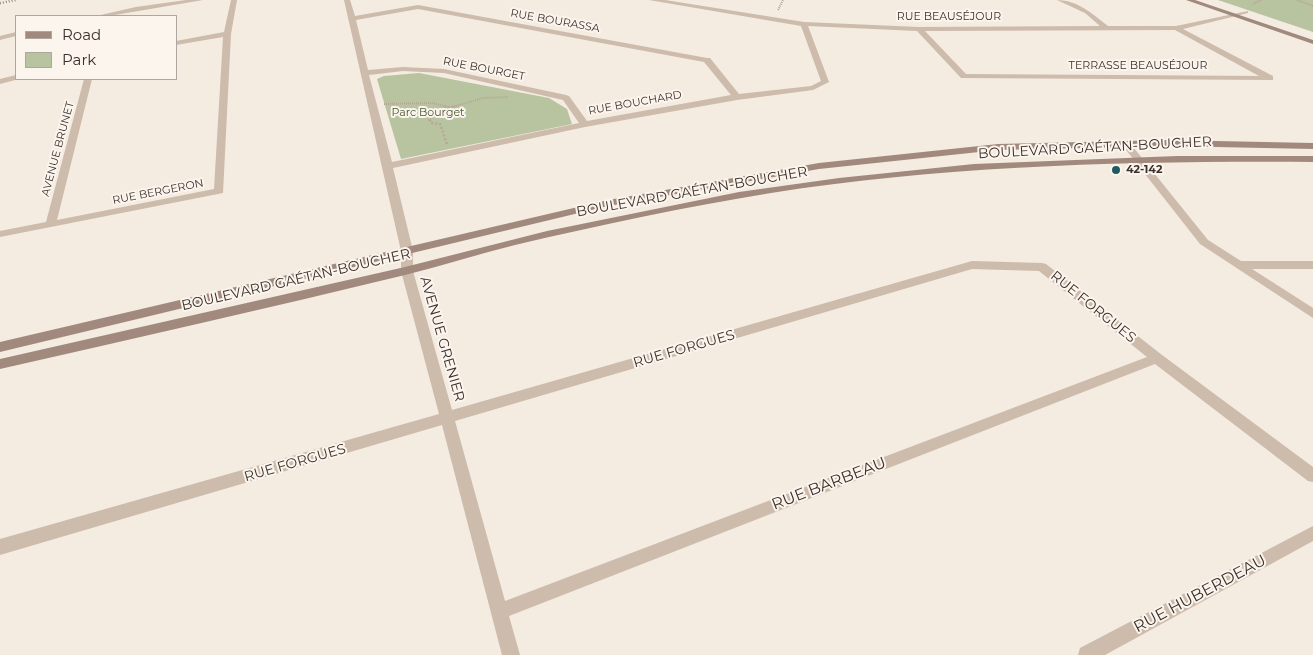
<!DOCTYPE html>
<meta charset="utf-8">
<style>
body{margin:0}
#map{position:relative;width:1313px;height:655px;overflow:hidden;background:#f4ebe1;font-family:Montserrat,sans-serif}
canvas{display:block}
.legend{position:absolute;left:15px;top:15px;width:162px;height:65px;box-sizing:border-box;background:#fbf5ee;border:1px solid #aea6a0;margin:0;padding:6px 9px;list-style:none;font-size:15px;color:#3b302b}
.legend li{display:flex;align-items:center;gap:10px;height:25px}
.legend b{width:25px;border:1px solid #aea6a0}
</style>
<div id="map">
<canvas width="1313" height="655"></canvas>
<ul class="legend">
<li><b style="height:6px;background:#a18a7d"></b>Road</li>
<li><b style="height:14px;background:#b8c4a0"></b>Park</li>
</ul>
</div>
<script>
const context = document.querySelector('canvas').getContext('2d');
context.lineJoin = 'round';
function paint(path, color) {
  context.fillStyle = color;
  context.fill(path, 'evenodd');
}
function strokePath(path, color, width, dash) {
  context.strokeStyle = color;
  context.lineWidth = width;
  context.lineCap = dash ? 'butt' : 'round';
  context.setLineDash(dash || []);
  context.stroke(path);
}
function label(font, color, halo, rows, align = 'center') {
  context.font = font + ' Montserrat,sans-serif';
  context.lineWidth = 4;
  context.setLineDash([]);
  context.textBaseline = 'middle';
  context.strokeStyle = halo;
  context.fillStyle = color;
  for (const [text, x, y, turn = 0] of rows) {
    context.save();
    context.translate(x, y);
    context.rotate((+turn || 0) * Math.PI / 180);
    context.textAlign = isNaN(turn) ? turn : align;
    if (halo) context.strokeText(text, 0, 0);
    context.fillText(text, 0, 0);
    context.restore();
  }
}
paint(new Path2D(`
 M 1218,0 L 1313,0 L 1313,32 Z
 M 419,73 L 549,98 L 567,109 L 572,124 L 401,159 L 377,79 L 384,76 Z`), '#b8c4a0');
strokePath(new Path2D(`
 M 1297,0 L 1313,6
 M 1253,4 L 1261,0
 M 778,10 L 783,0
 M 384,104 L 432,103 L 448,107
 M 452,107 L 483,98 L 508,97`), '#b9a596', 2, [1, 1]);
strokePath(new Path2D(`
 M 444,106 L 450,108 L 456,106
 M 447,144 L 440,124 L 431,123 L 429,118 L 449,109`), '#b9a596', 2.5, [2, 2]);
paint(new Path2D(`
 M 186,0 L 203,0 L 109,16 L 96,16 L 136,7 Z
 M 231,0 L 237,0 L 231,34 L 223,193 L 0,237 L 0,231 L 46,222 L 84,79 L 92,79 L 57,220 L 214,189 L 223,37 L 176,45 L 176,41 L 224,32 Z
 M 344,0 L 350,0 L 355,16 L 418,5 L 707,58 L 710,58 L 739,94 L 811,86 L 821,81 L 801,26 L 649,0 L 665,0 L 804,22 L 919,27 L 1100,26 L 1085,13 L 1057,0 C 1077,0 1093,14 1108,26 L 1176,26 L 1248,11 L 1248,13 L 1183,29 L 1273,76 L 1273,80 L 964,78 L 961,78 L 917,31 L 808,26 L 829,82 L 813,90 L 737,100 L 585,127 L 393,168 L 413,251 L 413,271 L 452,410 L 972,261 L 1042,263 L 1046,264 L 1162,355 L 1313,467 L 1313,482 L 1308,481 L 1155,364 L 509,616 L 520,655 L 502,655 L 442,425 L 0,555 L 0,539 L 439,414 L 401,271 L 401,251 ZM 418,9 L 704,62 L 731,95 L 587,121 L 569,96 L 566,95 L 444,69 L 403,67 L 368,70 L 356,20 ZM 1175,30 L 1259,76 L 966,74 L 925,31 ZM 403,71 L 444,73 L 563,100 L 579,123 L 392,162 L 369,75 ZM 972,269 L 1039,271 L 1147,357 L 505,601 L 455,421 Z
 M 16,32 L 16,36 L 0,40 L 0,36 Z
 M 16,75 L 16,79 L 19,79 L 0,84 L 0,79 Z
 M 1126,141 L 1129,142 L 1208,240 L 1241,261 L 1313,261 L 1313,269 L 1252,269 L 1313,308 L 1313,318 L 1200,244 L 1123,146 L 1123,142 Z
 M 1313,526 L 1313,541 L 1105,655 L 1078,655 L 1080,648 Z`), '#cdbbac');
paint(new Path2D(`
 M 1186,0 L 1195,0 L 1313,40 L 1313,44 Z
 M 1168,140 L 1313,143 L 1313,149 L 1168,146 L 998,150 L 819,169 L 608,206 L 0,352 L 0,342 L 608,200 L 819,163 L 998,144 Z
 M 1177,156 L 1313,156 L 1313,162 C 1132,161 951,165 771,193 C 685,207 600,225 515,245 C 478,254 442,266 405,275 C 270,308 135,338 0,369 L 0,359 L 405,267 L 547,231 L 739,192 L 839,178 L 974,164 Z`), '#a18a7d');
strokePath(new Path2D(`
 M 0,3 L 16,0`), '#3b302b', 2.5, [0.5, 2.5]);
for (const [x, y, r, color] of [
 [1116,170,5,"#1f5a5e"]
]) {
  const dot = new Path2D();
  dot.arc(x, y, r, 0, 2 * Math.PI);
  context.fillStyle = color;
  context.fill(dot);
  strokePath(dot, '#fbf5ee', 2);
}
label('11px', '#3b302b', '#fbf5ee', [
 ["RUE BEAUSÉJOUR",949,17],
 ["RUE BOURASSA",555,21,10],
 ["TERRASSE BEAUSÉJOUR",1138,66],
 ["RUE BOURGET",484,69,11],
 ["RUE BOUCHARD",635,103,-10],
 ["AVENUE BRUNET",58,149,-75],
 ["RUE BERGERON",158,192,-11]
]);
label('11px', '#4a5a2e', '#fbf5ee', [
 ["Parc Bourget",428,113]
]);
label('bold 11px', '#3b302b', '#fbf5ee', [
 ["42-142",1126,170]
], 'left');
label('14px', '#3b302b', '#fbf5ee', [
 ["BOULEVARD GAÉTAN-BOUCHER",1095,148,-3],
 ["BOULEVARD GAÉTAN-BOUCHER",692,192,-10],
 ["BOULEVARD GAÉTAN-BOUCHER",296,280,-13],
 ["RUE FORGUES",1093,307,39],
 ["AVENUE GRENIER",442,339,74],
 ["RUE FORGUES",684,349,-16],
 ["RUE FORGUES",295,463,-16]
]);
label('16px', '#3b302b', '#fbf5ee', [
 ["RUE BARBEAU",829,484,-21],
 ["RUE HUBERDEAU",1200,594,-28]
]);
</script>
